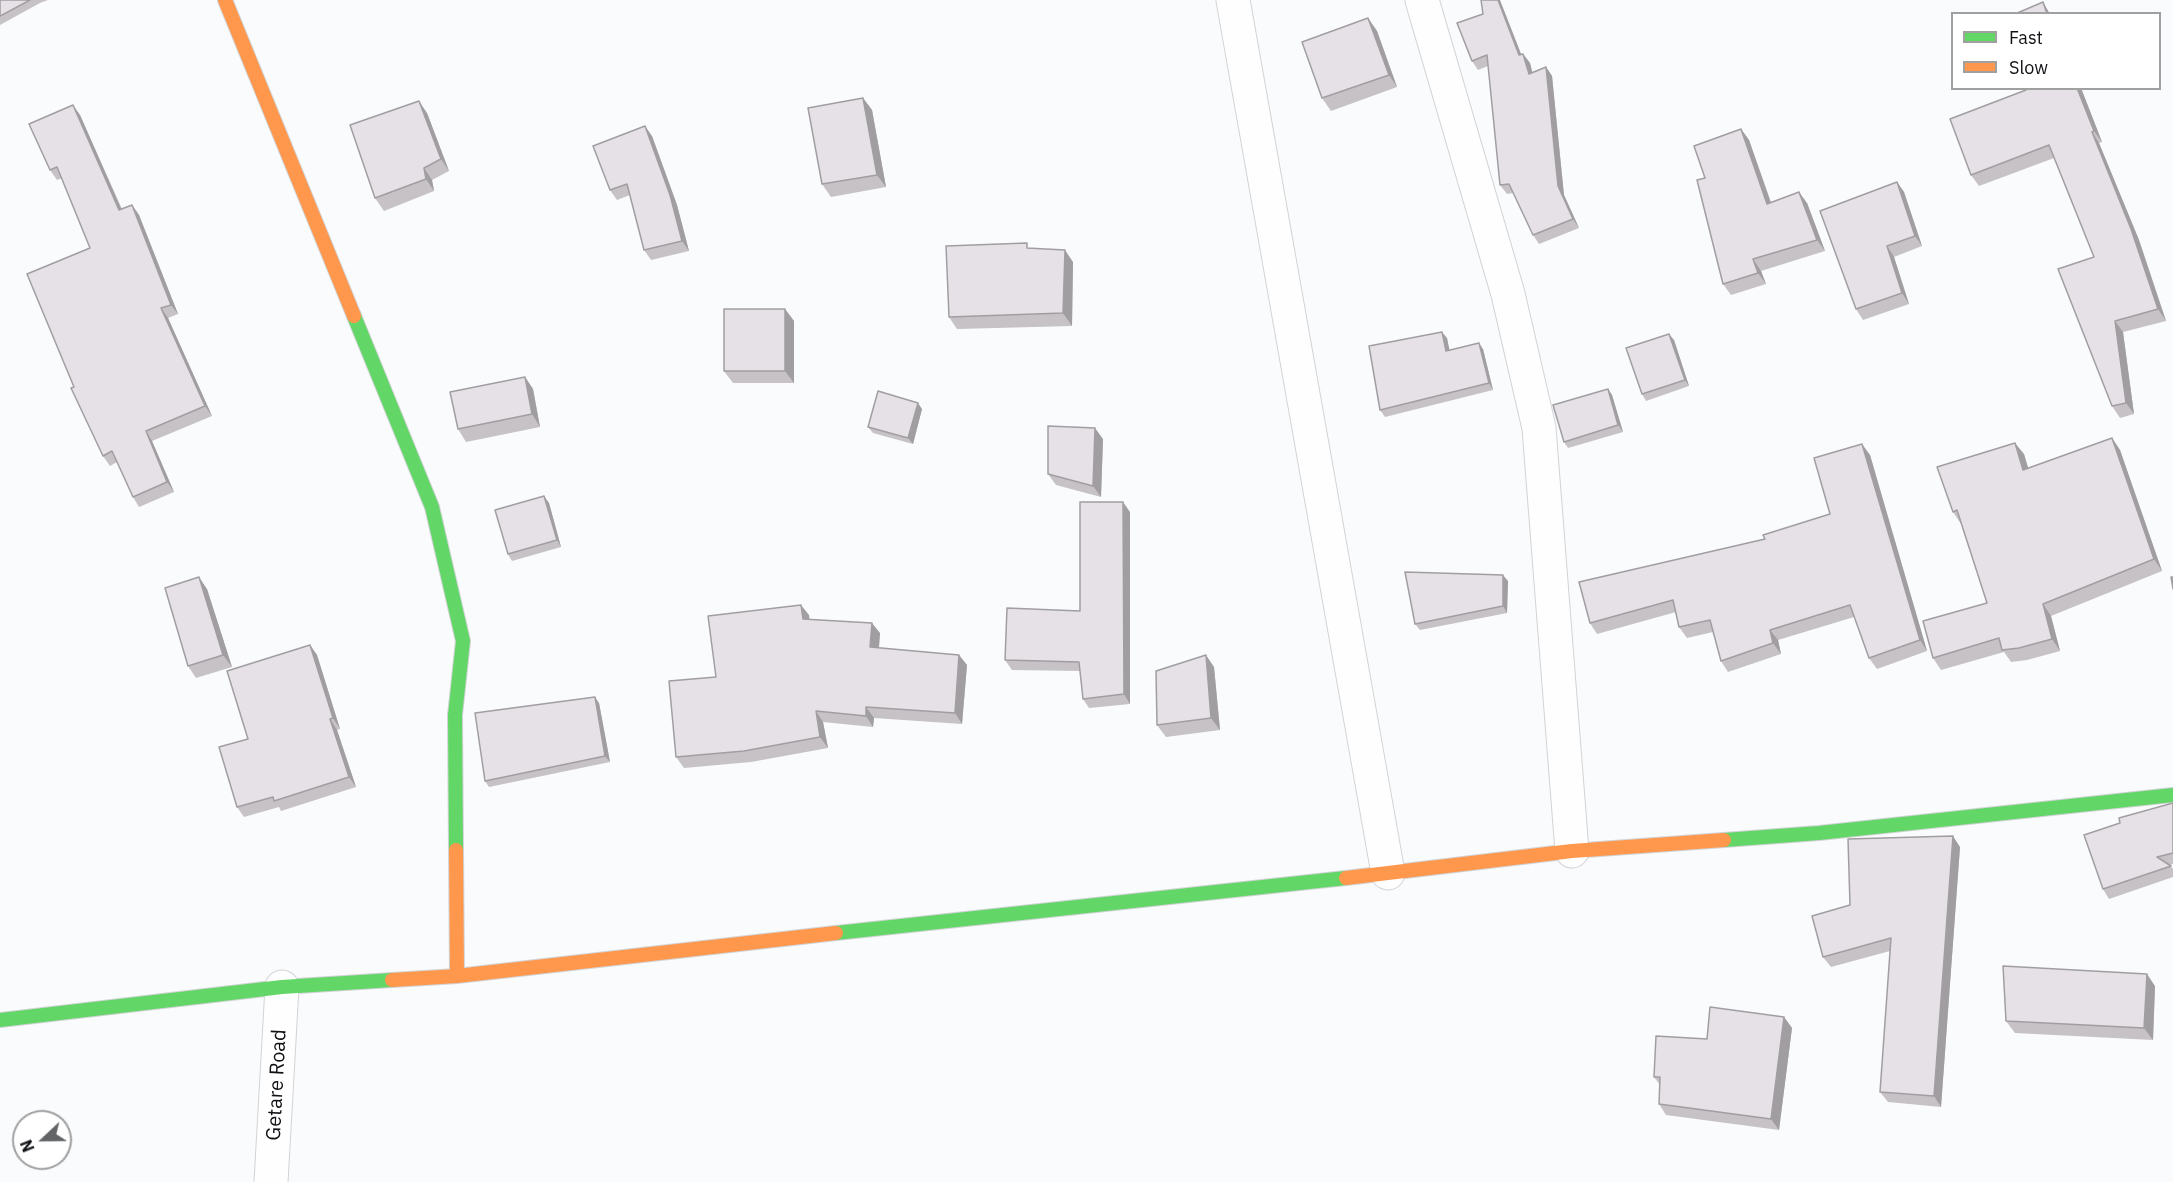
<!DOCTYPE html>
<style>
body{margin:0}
#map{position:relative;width:2173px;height:1182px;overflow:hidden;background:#f9fbfd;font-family:"IBM Plex Sans",sans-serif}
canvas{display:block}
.legend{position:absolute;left:1951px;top:12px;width:210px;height:78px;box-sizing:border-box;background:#fff;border:2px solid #a0a0a1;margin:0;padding:8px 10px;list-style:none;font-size:18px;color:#111215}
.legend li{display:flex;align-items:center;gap:12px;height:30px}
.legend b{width:30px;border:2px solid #a0a0a1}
.north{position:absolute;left:12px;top:1110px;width:60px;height:60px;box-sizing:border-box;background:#fff;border:2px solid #a0a0a1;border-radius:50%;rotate:248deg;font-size:16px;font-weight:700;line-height:24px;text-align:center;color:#111215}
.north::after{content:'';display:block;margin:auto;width:21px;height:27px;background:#626466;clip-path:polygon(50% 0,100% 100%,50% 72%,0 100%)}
</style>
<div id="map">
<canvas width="2173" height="1182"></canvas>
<ul class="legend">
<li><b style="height:8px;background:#63d668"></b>Fast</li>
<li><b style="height:8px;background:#ff974d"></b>Slow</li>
</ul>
<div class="north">N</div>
</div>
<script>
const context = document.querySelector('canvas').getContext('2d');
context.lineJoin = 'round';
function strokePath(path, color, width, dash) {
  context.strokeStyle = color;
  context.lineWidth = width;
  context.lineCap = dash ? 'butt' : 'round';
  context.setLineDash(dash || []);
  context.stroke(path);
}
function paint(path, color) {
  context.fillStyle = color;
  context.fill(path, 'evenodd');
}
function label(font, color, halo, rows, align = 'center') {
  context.font = font + ' "IBM Plex Sans",sans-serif';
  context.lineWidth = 5;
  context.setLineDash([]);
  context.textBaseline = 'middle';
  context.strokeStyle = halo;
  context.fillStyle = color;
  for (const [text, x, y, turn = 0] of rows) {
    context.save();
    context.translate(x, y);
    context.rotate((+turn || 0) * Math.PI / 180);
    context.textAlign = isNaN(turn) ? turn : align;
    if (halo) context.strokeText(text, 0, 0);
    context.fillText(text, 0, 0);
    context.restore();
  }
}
const street = new Path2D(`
 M 1233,0 L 1388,873
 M 1422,0 L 1508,294 L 1539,428 L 1572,851
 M 271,1182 L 282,987`);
const fast = new Path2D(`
 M 354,316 L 432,507 L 463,641 L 455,715 L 456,850
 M 1724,840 L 1819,833 L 2173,795
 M 836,933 L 1346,878
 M 0,1020 L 282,987 L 392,980`);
const slow = new Path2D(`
 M 225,0 L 354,316
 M 456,850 L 457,976
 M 1346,878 L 1572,851 L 1724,840
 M 392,980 L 457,976 L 836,933`);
strokePath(street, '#d1d3d5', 35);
strokePath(fast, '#d1d3d5', 16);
strokePath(slow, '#d1d3d5', 16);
strokePath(street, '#fefeff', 33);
strokePath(fast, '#63d668', 14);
strokePath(slow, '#ff974d', 14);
paint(new Path2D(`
 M 0,0 L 48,0 L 40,3 L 0,25 Z
 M 1483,14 L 1521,54 L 1523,54 L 1530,63 L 1532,72 L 1546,67 L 1552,76 L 1564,195 L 1579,228 L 1539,244 L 1533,235 L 1513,193 L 1507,194 L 1500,185 L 1488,66 L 1478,70 L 1472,61 Z
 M 1368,18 L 1377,31 L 1397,87 L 1331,111 L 1322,98 Z
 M 2025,88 L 2081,88 L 2102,142 L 2099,143 L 2139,240 L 2166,321 L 2123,332 L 2134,414 L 2120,418 L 2112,406 L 2094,257 L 2054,158 L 1979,186 L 1971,175 L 2026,90 Z
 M 863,98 L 872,110 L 886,187 L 831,197 L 822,184 Z
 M 427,113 L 449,171 L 432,180 L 434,191 L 384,211 L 375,198 Z
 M 80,115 L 122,209 L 132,205 L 139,215 L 178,314 L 168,318 L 212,416 L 152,441 L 174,492 L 139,507 L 133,497 L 117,462 L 110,466 L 103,456 L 74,387 L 90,248 L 62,178 L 57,180 L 50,170 Z
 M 1741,129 L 1749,140 L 1771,202 L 1807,203 L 1825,251 L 1761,271 L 1766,284 L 1731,295 L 1723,284 L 1705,178 Z
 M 652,136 L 677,205 L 689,251 L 651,260 L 644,250 L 630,195 L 617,200 L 610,190 Z
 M 1897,182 L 1904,192 L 1922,246 L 1894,257 L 1909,304 L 1863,320 L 1856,309 Z
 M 1031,248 L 1073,262 L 1072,326 L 957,329 L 949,317 Z
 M 785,309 L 794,321 L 794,383 L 733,383 L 724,371 Z
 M 1447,338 L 1449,350 L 1483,349 L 1493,390 L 1385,417 L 1380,410 Z
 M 1674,340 L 1689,386 L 1646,401 L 1642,394 Z
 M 525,377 L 533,389 L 540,427 L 466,442 L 458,429 Z
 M 1608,389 L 1612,395 L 1623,432 L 1568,448 L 1564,442 Z
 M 922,409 L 913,444 L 873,433 L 868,427 Z
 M 2112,438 L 2120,450 L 2162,571 L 2051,616 L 2060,651 L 2027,660 L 2011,662 L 2004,652 L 1941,670 L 1933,658 L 1987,603 L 1961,524 L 1953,512 L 2024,454 L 2028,468 Z
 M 1103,439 L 1101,497 L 1056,485 L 1048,474 Z
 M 1870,455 L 1927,651 L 1877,669 L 1869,658 L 1854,617 L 1778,640 L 1781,654 L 1728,672 L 1721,661 L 1713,632 L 1687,638 L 1679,627 L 1676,612 L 1597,634 L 1590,623 L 1765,539 L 1830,514 Z
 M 549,503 L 561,547 L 512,561 L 508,554 Z
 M 1130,512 L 1130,704 L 1089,708 L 1083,699 L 1080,671 L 1012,670 L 1005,660 L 1080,611 Z
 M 1508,581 L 1507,613 L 1420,630 L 1415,624 Z
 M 207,589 L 232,667 L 196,678 L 188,666 Z
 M 809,615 L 809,620 L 880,633 L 879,648 L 959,655 L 967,665 L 962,724 L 874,718 L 873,727 L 823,722 L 828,748 L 751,762 L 684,768 L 676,757 L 716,677 Z
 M 310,645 L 317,655 L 340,729 L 337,730 L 356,787 L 281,811 L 279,807 L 244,817 L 237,807 L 248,739 Z
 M 1214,667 L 1220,730 L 1166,737 L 1157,725 Z
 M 599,703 L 610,762 L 489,787 L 485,781 Z
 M 2173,803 L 2173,864 L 2170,865 L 2173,869 L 2173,877 L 2109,899 L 2103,889 Z
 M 1960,847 L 1941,1107 L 1888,1102 L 1880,1092 L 1890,951 L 1831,967 L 1823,957 L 1850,905 Z
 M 2155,986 L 2153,1040 L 2015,1033 L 2006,1021 Z
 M 1784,1017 L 1792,1028 L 1779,1130 L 1666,1115 L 1659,1104 L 1660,1085 L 1654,1077 L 1707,1039 Z`), '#c6c2c6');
paint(new Path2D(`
 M 1498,0 L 1500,0 L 1525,64 L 1519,55 Z
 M 2043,2 L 2050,14 L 2047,14 Z
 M 1368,18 L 1377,31 L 1397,87 L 1389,75 Z
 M 1523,54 L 1530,63 L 1535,83 L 1529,74 Z
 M 1546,67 L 1552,76 L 1564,195 L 1579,228 L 1573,219 L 1558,186 Z
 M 2077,88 L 2081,88 L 2102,142 L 2094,131 Z
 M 863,98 L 872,110 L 886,187 L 877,175 Z
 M 419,101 L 427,113 L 449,171 L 441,159 Z
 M 73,105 L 80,115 L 126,220 L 119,210 Z
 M 645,126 L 652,136 L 677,205 L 689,251 L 682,241 Z
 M 1741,129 L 1749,140 L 1775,215 L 1767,204 Z
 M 2092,132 L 2099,143 L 2139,240 L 2166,321 L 2158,309 Z
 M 424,168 L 432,180 L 434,191 L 426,179 Z
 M 1897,182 L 1904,192 L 1922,246 L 1915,236 Z
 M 1799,192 L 1807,203 L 1825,251 L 1817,240 Z
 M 132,205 L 139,215 L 178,314 L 171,305 Z
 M 1887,246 L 1894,257 L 1909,304 L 1902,293 Z
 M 1065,250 L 1073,262 L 1072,326 L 1063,313 Z
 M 1753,259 L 1761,271 L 1766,284 L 1758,273 Z
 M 161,308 L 168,318 L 212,416 L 205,406 Z
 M 785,309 L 794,321 L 794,383 L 785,371 Z
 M 2115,321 L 2123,332 L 2134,414 L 2126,403 Z
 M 1442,332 L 1447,338 L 1451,357 L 1446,351 Z
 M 1669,334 L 1674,340 L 1689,386 L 1685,380 Z
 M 1479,343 L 1483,349 L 1493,390 L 1489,383 Z
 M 525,377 L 533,389 L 540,427 L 532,414 Z
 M 1608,389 L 1612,395 L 1623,432 L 1618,425 Z
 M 918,403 L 922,409 L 913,444 L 908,438 Z
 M 1095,428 L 1103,439 L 1101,497 L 1093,486 Z
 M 146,431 L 152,441 L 174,492 L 167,482 Z
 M 2112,438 L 2120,450 L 2162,571 L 2154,559 Z
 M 2015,443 L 2024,454 L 2032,481 L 2023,470 Z
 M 1862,444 L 1870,455 L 1927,651 L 1920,640 Z
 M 544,496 L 549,503 L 561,547 L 557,540 Z
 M 1123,502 L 1130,512 L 1130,704 L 1124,694 Z
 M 1503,575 L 1508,581 L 1507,613 L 1503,606 Z
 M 199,577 L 207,589 L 232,667 L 223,655 Z
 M 2043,604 L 2051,616 L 2060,651 L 2052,639 Z
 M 801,605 L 809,615 L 811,630 L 803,619 Z
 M 872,623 L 880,633 L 878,658 L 870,647 Z
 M 1770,630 L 1778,640 L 1781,654 L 1773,643 Z
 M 310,645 L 317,655 L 340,729 L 333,718 Z
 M 959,655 L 967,665 L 962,724 L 955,713 Z
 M 1206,655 L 1214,667 L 1220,730 L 1211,718 Z
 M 595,697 L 599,703 L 610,762 L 605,756 Z
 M 866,707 L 874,718 L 873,727 L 866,716 Z
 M 816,711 L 823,722 L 828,748 L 820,737 Z
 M 330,719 L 337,730 L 356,787 L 349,777 Z
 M 1953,836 L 1960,847 L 1941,1107 L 1934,1096 Z
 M 2147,974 L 2155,986 L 2153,1040 L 2144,1028 Z
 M 1784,1017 L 1792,1028 L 1779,1130 L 1771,1119 Z`), '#a19ea1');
const building = new Path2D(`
 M 0,0 L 30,0 L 0,16 Z
 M 1481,0 L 1498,0 L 1519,55 L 1523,54 L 1529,74 L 1546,67 L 1558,186 L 1573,219 L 1533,235 L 1509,184 L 1500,185 L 1487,55 L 1472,61 L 1457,23 L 1483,14 Z
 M 2043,2 L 2047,14 L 2015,14 Z
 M 1368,18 L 1389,75 L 1322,98 L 1302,42 Z
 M 2025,88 L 2077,88 L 2094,131 L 2092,132 L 2131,229 L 2158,309 L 2115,321 L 2126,403 L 2112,406 L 2058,269 L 2094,257 L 2049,145 L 1971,175 L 1950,119 L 2026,90 Z
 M 863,98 L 877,175 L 822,184 L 808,108 Z
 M 419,101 L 441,159 L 424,168 L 426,179 L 375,198 L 350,125 Z
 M 73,105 L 119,210 L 132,205 L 171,305 L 161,308 L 205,406 L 146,431 L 167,482 L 133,497 L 112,451 L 103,456 L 71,388 L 74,387 L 27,274 L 90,248 L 57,167 L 50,170 L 29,124 Z
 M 645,126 L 670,195 L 682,241 L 644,250 L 627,184 L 610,190 L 593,146 Z
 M 1741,129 L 1767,204 L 1799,192 L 1817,240 L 1753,259 L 1758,273 L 1723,284 L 1697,180 L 1705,178 L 1694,146 Z
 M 1897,182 L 1915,236 L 1887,246 L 1902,293 L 1856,309 L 1820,211 Z
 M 1027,243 L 1027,248 L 1065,250 L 1063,313 L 949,317 L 946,246 Z
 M 724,309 L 785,309 L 785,371 L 724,371 Z
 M 1442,332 L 1446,351 L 1479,343 L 1489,383 L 1380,410 L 1369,346 Z
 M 1669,334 L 1685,380 L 1642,394 L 1626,348 Z
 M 525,377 L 532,414 L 458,429 L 450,392 Z
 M 1608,389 L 1618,425 L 1564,442 L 1553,405 Z
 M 878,391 L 918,403 L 908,438 L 868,427 Z
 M 1048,426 L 1095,428 L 1093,486 L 1048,474 Z
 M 2112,438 L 2154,559 L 2043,604 L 2052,639 L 2019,648 L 2002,650 L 1999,638 L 1933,658 L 1923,621 L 1987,603 L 1957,510 L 1953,512 L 1937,467 L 2015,443 L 2023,470 Z
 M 1862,444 L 1920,640 L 1869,658 L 1850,605 L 1770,630 L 1773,643 L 1721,661 L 1710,620 L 1679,627 L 1673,600 L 1590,623 L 1579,582 L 1765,539 L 1763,535 L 1830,514 L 1814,458 Z
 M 544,496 L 557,540 L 508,554 L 495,510 Z
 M 1080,502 L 1123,502 L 1124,694 L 1083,699 L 1079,662 L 1005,660 L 1007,608 L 1080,611 Z
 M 1405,572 L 1503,575 L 1503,606 L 1415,624 Z
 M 199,577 L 223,655 L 188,666 L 165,588 Z
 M 2171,577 L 2173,577 L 2173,589 Z
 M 801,605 L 803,619 L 872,623 L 870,647 L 959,655 L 955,713 L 866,707 L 866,716 L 816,711 L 820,737 L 744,751 L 676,757 L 669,681 L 716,677 L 708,616 Z
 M 310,645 L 333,718 L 330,719 L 349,777 L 274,801 L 273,797 L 237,807 L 219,747 L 248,739 L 227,671 Z
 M 1206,655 L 1211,718 L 1157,725 L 1156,671 Z
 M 595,697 L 605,756 L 485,781 L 475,713 Z
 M 2173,803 L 2173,853 L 2157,857 L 2171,866 L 2103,889 L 2084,835 L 2120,823 L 2119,818 Z
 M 1953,836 L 1934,1096 L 1880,1092 L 1891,938 L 1823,957 L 1812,916 L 1850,905 L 1848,839 Z
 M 2003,966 L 2147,974 L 2144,1028 L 2006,1021 Z
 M 1710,1007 L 1784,1017 L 1771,1119 L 1659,1104 L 1660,1077 L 1654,1077 L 1656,1036 L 1707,1039 Z`);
paint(building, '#e6e1e6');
strokePath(building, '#a19ea1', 1.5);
label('20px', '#111215', '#fff', [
 ["Getare Road",277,1085,-87]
]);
</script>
